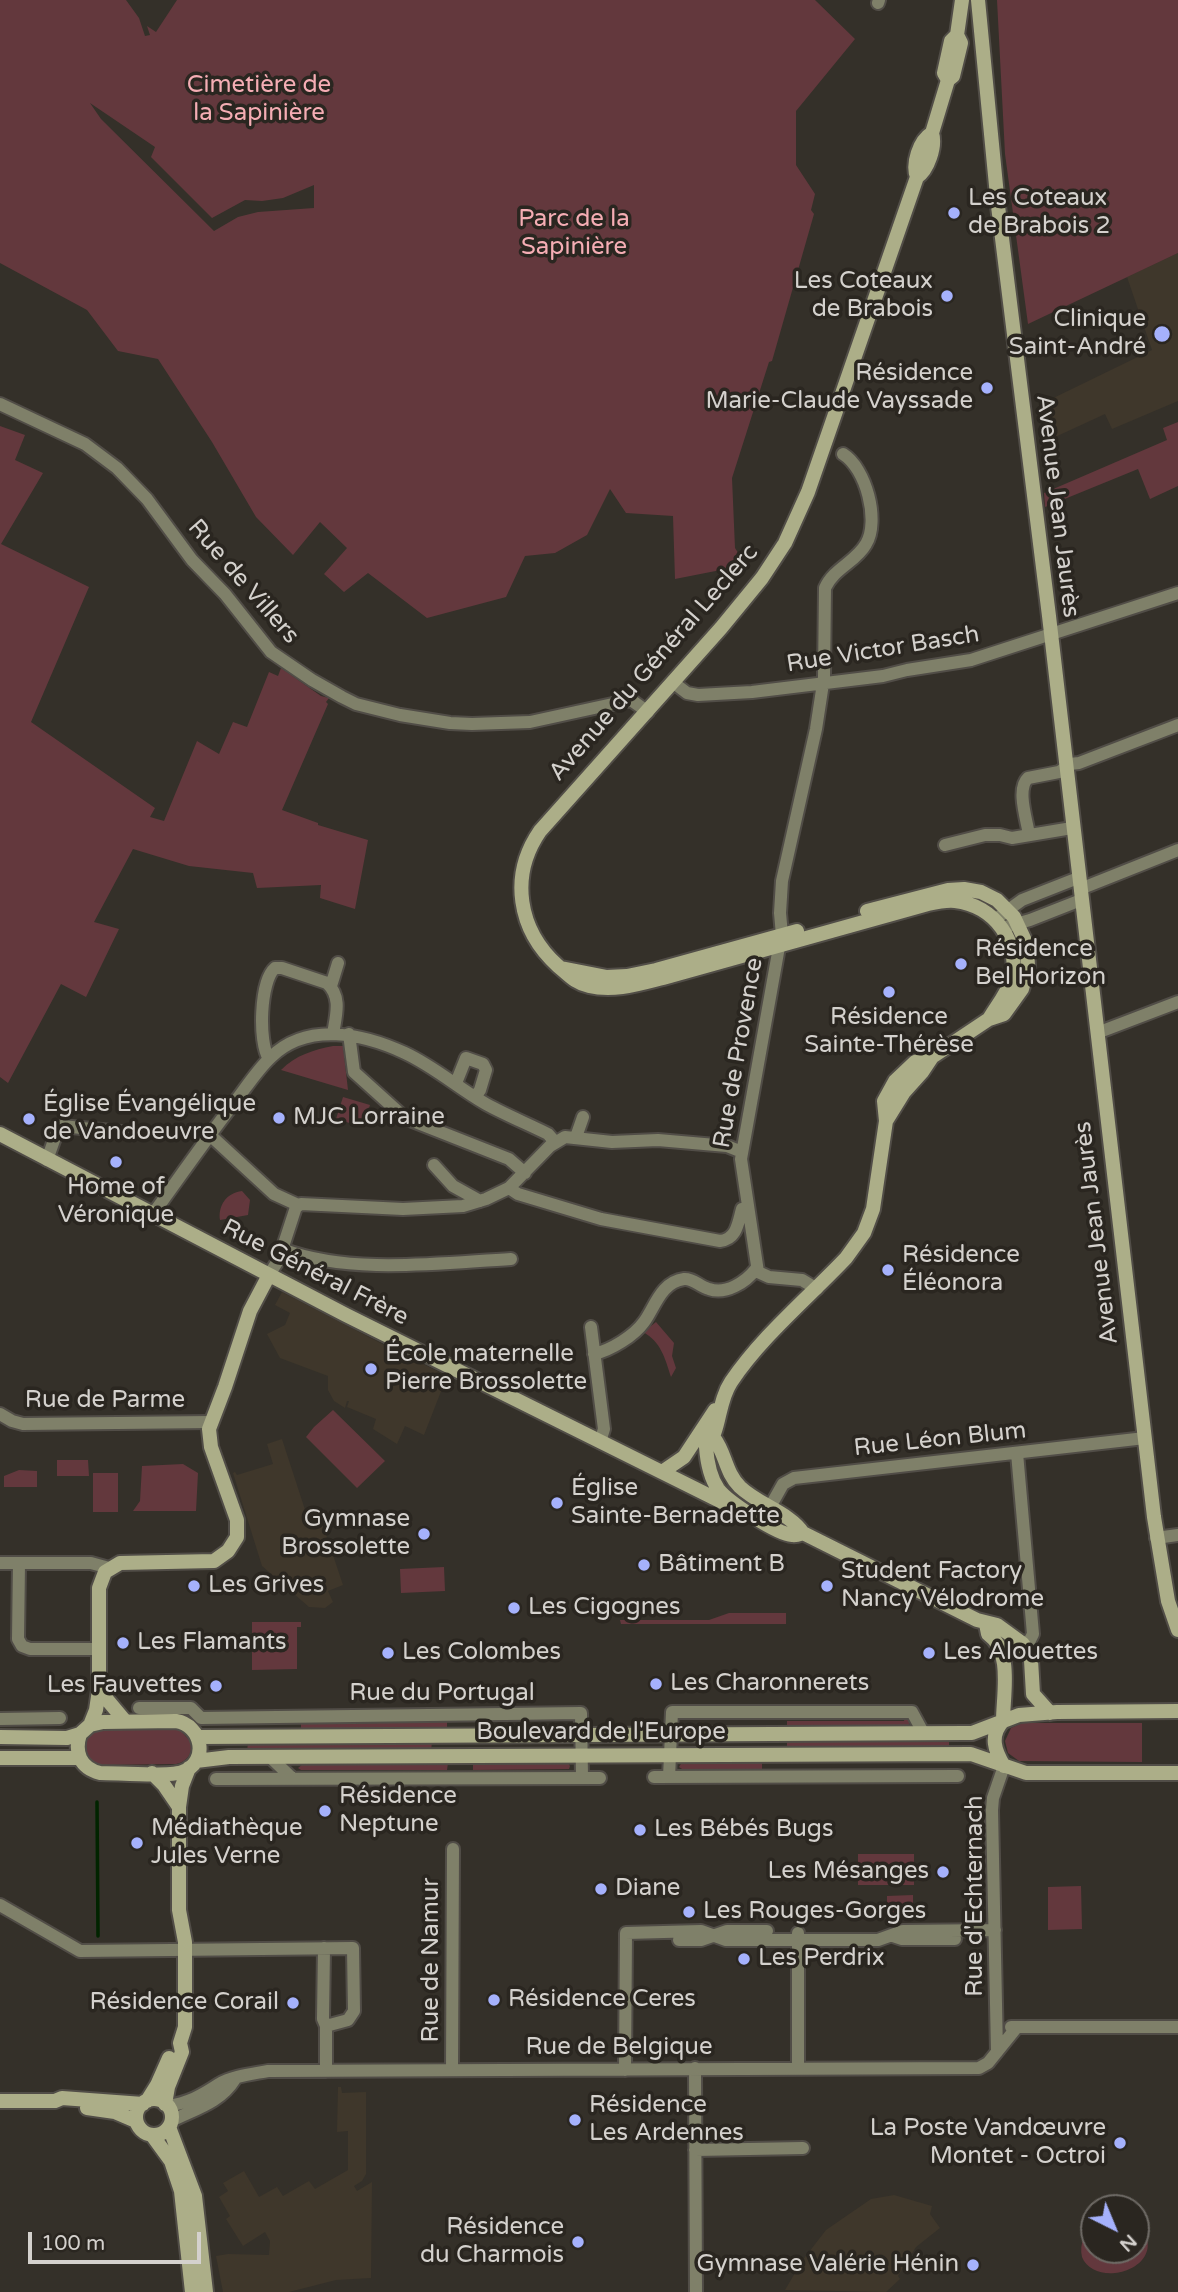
<!DOCTYPE html>
<meta charset="utf-8">
<style>
body{margin:0}
#map{position:relative;width:1178px;height:2292px;overflow:hidden;background:#343029;font-family:"Varela Round",sans-serif}
canvas{display:block}
.north{position:absolute;left:1080px;top:2194px;width:70px;height:70px;box-sizing:border-box;background:#2a2620;border:2px solid #6e6a65;border-radius:50%;rotate:137deg;font-size:19px;font-weight:700;line-height:28px;text-align:center;color:#d4d1cd}
.north::after{content:'';display:block;margin:auto;width:24px;height:32px;background:#a5b1fc;clip-path:polygon(50% 0,100% 100%,50% 72%,0 100%)}
.scale{position:absolute;left:28px;top:2232px;width:173px;height:32px;box-sizing:border-box;border:4px solid #d4d1cd;border-top:0;padding-left:9px;font-size:21px;line-height:24px;white-space:nowrap;color:#d4d1cd;-webkit-text-stroke:5px #2a2620;paint-order:stroke}
</style>
<div id="map">
<canvas width="1178" height="2292"></canvas>
<div class="north">N</div>
<div class="scale">100 m</div>
</div>
<script>
const context = document.querySelector('canvas').getContext('2d');
context.lineJoin = 'round';
function paint(path, color) {
  context.fillStyle = color;
  context.fill(path, 'evenodd');
}
function strokePath(path, color, width, dash) {
  context.strokeStyle = color;
  context.lineWidth = width;
  context.lineCap = dash ? 'butt' : 'round';
  context.setLineDash(dash || []);
  context.stroke(path);
}
function label(font, color, halo, rows, align = 'center') {
  context.font = font + ' "Varela Round",sans-serif';
  context.lineWidth = 7;
  context.setLineDash([]);
  context.textBaseline = 'middle';
  context.strokeStyle = halo;
  context.fillStyle = color;
  for (const [text, x, y, turn = 0] of rows) {
    context.save();
    context.translate(x, y);
    context.rotate((+turn || 0) * Math.PI / 180);
    context.textAlign = isNaN(turn) ? turn : align;
    if (halo) context.strokeText(text, 0, 0);
    context.fillText(text, 0, 0);
    context.restore();
  }
}
paint(new Path2D(`
 M 1178,253 L 1178,401 L 1112,429 L 1105,414 L 1053,438 L 1039,405 L 1152,350 L 1127,277 Z
 M 282,1292 L 390,1348 L 387,1358 L 395,1362 L 397,1351 L 447,1376 L 424,1435 L 405,1426 L 397,1444 L 373,1429 L 376,1419 L 347,1407 L 349,1401 L 347,1401 L 345,1408 L 334,1401 L 328,1390 L 328,1376 L 280,1358 L 267,1334 L 285,1325 L 290,1313 L 275,1305 Z
 M 282,1439 L 309,1522 L 321,1519 L 343,1585 L 328,1591 L 333,1602 L 325,1608 L 309,1607 L 262,1566 L 233,1473 L 235,1472 L 237,1475 L 273,1464 L 267,1444 Z
 M 338,2087 L 341,2087 L 342,2093 L 366,2092 L 366,2174 L 362,2181 L 354,2186 L 357,2191 L 372,2182 L 371,2278 L 336,2280 L 289,2292 L 223,2292 L 216,2256 L 228,2254 L 269,2255 L 270,2241 L 265,2232 L 243,2246 L 226,2219 L 230,2216 L 219,2197 L 228,2191 L 223,2183 L 244,2171 L 259,2197 L 277,2187 L 283,2196 L 309,2181 L 315,2189 L 348,2170 L 348,2131 L 337,2132 Z
 M 894,2195 L 932,2206 L 930,2214 L 940,2228 L 916,2247 L 898,2276 L 900,2279 L 886,2292 L 785,2290 L 802,2261 L 826,2230 L 871,2199 Z`), '#3f372b');
paint(new Path2D(`
 M 0,0 L 126,0 L 139,18 L 145,36 L 150,35 L 147,26 L 156,32 L 177,0 L 815,0 L 855,39 L 796,111 L 796,165 L 815,194 L 811,210 L 814,214 L 772,361 L 769,362 L 732,478 L 735,548 L 746,565 L 675,579 L 673,516 L 626,513 L 610,489 L 587,535 L 555,553 L 525,556 L 506,597 L 427,618 L 368,573 L 344,592 L 324,574 L 347,548 L 320,522 L 293,555 L 256,517 L 212,442 L 158,359 L 118,351 L 87,310 L 0,263 ZM 90,103 L 155,147 L 151,157 L 212,218 L 245,200 L 262,201 L 283,198 L 314,185 L 314,208 L 258,212 L 238,217 L 214,231 L 101,119 Z
 M 997,0 L 1178,0 L 1178,253 L 1028,324 L 1005,154 Z
 M 1178,422 L 1178,486 L 1150,499 L 1138,469 L 1045,507 L 1044,493 L 1167,440 L 1163,428 Z
 M 0,426 L 25,435 L 15,460 L 43,473 L 1,544 L 89,587 L 31,722 L 155,808 L 150,817 L 164,821 L 197,741 L 219,754 L 233,722 L 247,727 L 269,672 L 278,676 L 281,668 L 321,696 L 329,698 L 326,702 L 328,704 L 282,810 L 318,823 L 318,825 L 368,840 L 355,909 L 320,898 L 321,885 L 257,888 L 253,873 L 189,866 L 133,849 L 94,922 L 119,929 L 86,997 L 61,984 L 8,1083 L 0,1077 Z
 M 333,1046 L 343,1046 L 348,1090 L 281,1070 C 296,1055 313,1050 333,1046 Z
 M 343,1097 L 370,1105 L 363,1127 L 336,1119 Z
 M 242,1191 L 250,1200 L 248,1215 L 220,1220 C 218,1206 226,1193 242,1191 Z
 M 656,1322 L 674,1343 L 672,1356 L 676,1368 L 671,1377 C 665,1358 661,1342 643,1332 Z
 M 333,1410 L 385,1461 L 357,1488 L 306,1437 L 314,1427 Z
 M 57,1460 L 88,1460 L 89,1476 L 57,1476 Z
 M 183,1464 L 198,1473 L 196,1511 L 133,1511 L 140,1501 L 142,1466 Z
 M 19,1470 L 37,1471 L 37,1487 L 4,1487 L 4,1476 Z
 M 93,1473 L 118,1473 L 118,1512 L 93,1512 Z
 M 444,1567 L 445,1591 L 401,1593 L 400,1569 Z
 M 729,1613 L 786,1613 L 786,1624 L 621,1624 L 620,1620 L 709,1620 Z
 M 252,1622 L 301,1622 L 301,1627 L 297,1627 L 297,1669 L 252,1670 Z
 M 905,1717 L 910,1721 L 908,1727 L 787,1728 L 787,1721 L 904,1721 Z
 M 311,1720 L 311,1724 L 447,1722 L 447,1729 L 304,1731 L 301,1729 L 301,1721 Z
 M 1022,1723 L 1142,1723 L 1142,1762 L 1019,1761 L 1008,1753 L 1005,1741 L 1011,1728 Z
 M 103,1729 L 180,1730 L 191,1742 C 193,1753 187,1762 176,1764 L 98,1765 L 90,1760 L 84,1747 C 87,1736 91,1731 103,1729 Z
 M 949,1740 L 949,1748 L 787,1749 L 787,1741 Z
 M 248,1742 L 432,1742 L 431,1751 L 247,1752 Z
 M 682,1762 L 762,1762 L 762,1769 L 682,1769 L 679,1767 Z
 M 448,1763 L 447,1770 L 301,1770 L 298,1768 L 303,1764 Z
 M 473,1763 L 568,1763 L 570,1766 L 569,1769 L 473,1770 Z
 M 858,1854 L 914,1854 L 914,1885 L 858,1885 Z
 M 1081,1886 L 1082,1929 L 1048,1930 L 1048,1887 Z
 M 913,1895 L 913,1917 L 887,1918 L 887,1896 Z
 M 1136,2220 C 1178,2266 1096,2292 1082,2257 C 1079,2244 1085,2231 1094,2223 L 1094,2250 L 1136,2250 Z`), '#63383d');
strokePath(new Path2D(`
 M 97,1802 L 98,1936`), '#012400', 3.5);
const street = new Path2D(`
 M 878,3 L 879,0
 M 0,404 L 85,444 L 117,468 L 147,499 L 192,560 L 225,594 L 271,652 L 312,680 L 342,697 L 356,704 L 400,715 L 450,723 L 472,724 L 530,722 L 631,700 L 648,712
 M 674,683 L 687,693 L 698,695 L 752,692 L 883,676 L 907,670 L 971,660 L 1178,593
 M 1029,835 C 1027,820 1016,789 1028,778 L 1059,772 L 1070,764 L 1079,763 L 1178,725
 M 945,845 L 985,835 L 1000,835 L 1012,838 L 1072,828
 M 1080,889 L 1178,850
 M 1000,916 L 1022,900 L 1078,878
 M 1002,928 L 1030,920 L 1081,900
 M 782,935 L 780,913 L 782,881 L 816,729 L 824,677 L 825,588 C 834,568 856,562 866,544 C 880,521 866,468 843,454
 M 779,947 L 741,1159 L 758,1272 L 769,1277 L 802,1280 L 817,1289
 M 331,986 L 338,963
 M 1097,1033 L 1178,1002
 M 349,1034 L 354,1072 L 405,1118 L 509,1159 L 525,1173
 M 269,1059 C 258,1042 260,981 275,968 L 282,968 L 327,983 C 342,997 336,1015 333,1034
 M 456,1083 L 466,1058 L 483,1064 L 486,1070 L 480,1090 L 475,1097
 M 210,1135 L 274,1194 L 298,1205
 M 576,1137 L 583,1117
 M 47,1160 L 58,1129 L 62,1126 L 121,1132
 M 434,1165 L 453,1186 L 480,1201
 M 509,1188 L 518,1194 L 601,1219 L 720,1241 C 737,1239 738,1223 742,1209 L 748,1208
 M 153,1214 C 179,1178 204,1142 231,1107 C 244,1091 256,1071 271,1057 C 308,1021 364,1034 405,1053 C 435,1067 458,1088 486,1104 C 506,1115 528,1124 548,1134 L 555,1142
 M 282,1249 C 351,1275 439,1263 511,1259
 M 269,1275 L 279,1259 L 296,1207 L 301,1204 L 403,1209 L 463,1206 L 486,1199 L 509,1188 L 550,1146 L 565,1137 L 612,1142 L 658,1140 L 727,1146 L 742,1152
 M 591,1327 L 604,1429 L 600,1442
 M 594,1354 C 611,1350 634,1336 644,1322 C 655,1307 661,1282 684,1279 C 693,1278 700,1287 709,1289 C 726,1295 746,1282 756,1269
 M 0,1414 L 12,1421 L 23,1424 L 211,1422
 M 1017,1453 L 1033,1634 L 1030,1640 L 1023,1644
 M 765,1516 L 783,1484 L 794,1478 L 1145,1438
 M 1156,1538 L 1178,1535
 M 0,1563 L 91,1563 L 109,1568
 M 19,1563 L 18,1639 L 22,1646 L 30,1649 L 99,1649
 M 139,1708 L 191,1708 L 201,1718 L 581,1713 L 582,1777
 M 0,1719 L 60,1718
 M 270,1757 L 292,1778
 M 654,1777 L 958,1776
 M 669,1777 L 672,1712 L 912,1712 L 924,1734
 M 216,1779 L 600,1778
 M 0,1905 L 80,1951 L 353,1948 L 354,2011 L 348,2020 L 326,2026
 M 798,1933 L 798,2069
 M 893,1936 L 902,1939 L 955,1939
 M 679,1940 L 701,1940 L 727,1931 L 767,1931
 M 324,1948 L 323,2019 L 326,2026 L 326,2071
 M 1011,2027 L 1178,2027
 M 997,2052 L 992,1810 L 993,1798 L 1004,1766
 M 695,2068 L 696,2292
 M 452,2070 L 453,1849
 M 625,2070 L 626,1933 L 701,1931 L 726,1940 L 878,1940 L 903,1931 L 995,1930
 M 167,2106 C 188,2103 201,2096 219,2084 C 232,2076 252,2074 268,2071 L 979,2068 L 988,2063 L 1017,2027
 M 171,2121 C 195,2109 220,2103 235,2079
 M 695,2150 L 803,2148`);
const secondary = new Path2D(`
 M 962,0 L 957,35 L 961,43 L 953,76 L 948,80 L 932,133 C 936,146 928,170 917,177 L 808,492 L 785,543 L 762,578 L 721,628 L 540,831 C 509,876 518,930 558,966 C 569,975 575,983 589,986 C 614,992 639,984 663,978 L 928,904 C 937,902 946,900 955,901 C 994,905 1022,943 1011,981 C 1006,995 996,1007 989,1019
 M 978,0 L 998,206 L 1049,616 L 1154,1517 L 1168,1601 L 1178,1630
 M 948,80 L 944,73 L 951,41 L 957,35
 M 917,177 C 912,164 919,141 932,133
 M 561,968 L 607,977 L 627,976 L 656,970 L 797,931
 M 886,1121 L 904,1092 L 922,1072 L 932,1057
 M 0,1134 L 346,1315 L 730,1506
 M 714,1438 C 726,1454 725,1472 740,1487 C 759,1505 790,1513 803,1533 L 977,1620 L 997,1625 L 1023,1644 L 1031,1660 L 1033,1694 L 1050,1713
 M 662,1472 L 684,1457 L 715,1410
 M 803,1533 C 800,1534 796,1536 792,1535 C 777,1534 728,1502 718,1489 C 710,1477 707,1461 706,1447 C 721,1431 717,1403 731,1382 C 762,1336 808,1298 846,1258 L 864,1233 L 873,1209 L 886,1121 L 884,1101 L 895,1081 L 915,1062 L 932,1057 L 989,1019 L 1004,1014 L 1022,989 L 1028,967 L 1027,945 L 1014,917 L 997,900 L 981,892 L 964,889 L 948,890 L 867,911
 M 986,1624 L 988,1634 C 1013,1651 1003,1695 1003,1721
 M 99,1690 L 125,1721
 M 1003,1721 C 989,1736 995,1751 1004,1766
 M 90,1725 L 96,1710 L 99,1690 L 99,1588 L 105,1572 L 120,1563 L 214,1561 L 228,1551 L 237,1537 L 237,1520 L 211,1447 L 209,1429 L 225,1387 L 250,1311 L 269,1275
 M 0,1737 L 67,1738 L 80,1734 L 90,1725 L 103,1722 L 176,1721 C 202,1725 210,1762 182,1772 C 168,1777 117,1773 100,1773 C 80,1768 74,1752 80,1734
 M 198,1737 L 964,1733 L 972,1733 L 1019,1715 L 1057,1712 L 1178,1711
 M 0,1758 L 79,1758
 M 196,1761 L 229,1757 L 971,1754 L 1026,1773 L 1178,1773
 M 152,1773 L 164,1785 L 179,1807
 M136 2117a18 18 0 1 1 36 0a18 18 0 1 1-36 0Z
 M 0,2101 L 55,2101 L 62,2098 L 143,2104
 M 147,2101 L 157,2085 L 169,2058
 M 165,2104 L 168,2087 L 182,2052 L 180,2043 L 185,2027 L 185,1942 L 179,1910 L 179,1807 L 182,1786 L 189,1768
 M 87,2108 L 115,2112 L 136,2121
 M 169,2127 L 195,2196 L 206,2292
 M 152,2135 L 171,2161 L 181,2191 L 192,2292`);
strokePath(street, '#514d47', 16);
strokePath(secondary, '#514d47', 18);
strokePath(street, '#7f8069', 12);
strokePath(secondary, '#acae88', 14);
for (const [x, y, r, color] of [
 [954,213,7,"#a5b1fc"],
 [947,296,7,"#a5b1fc"],
 [1162,334,9,"#a5b1fc"],
 [987,388,7,"#a5b1fc"],
 [961,964,7,"#a5b1fc"],
 [889,992,7,"#a5b1fc"],
 [279,1118,7,"#a5b1fc"],
 [29,1119,7,"#a5b1fc"],
 [116,1162,7,"#a5b1fc"],
 [888,1270,7,"#a5b1fc"],
 [371,1369,7,"#a5b1fc"],
 [557,1503,7,"#a5b1fc"],
 [424,1534,7,"#a5b1fc"],
 [644,1565,7,"#a5b1fc"],
 [194,1586,7,"#a5b1fc"],
 [827,1586,7,"#a5b1fc"],
 [514,1608,7,"#a5b1fc"],
 [123,1643,7,"#a5b1fc"],
 [388,1653,7,"#a5b1fc"],
 [929,1653,7,"#a5b1fc"],
 [656,1684,7,"#a5b1fc"],
 [216,1686,7,"#a5b1fc"],
 [325,1811,7,"#a5b1fc"],
 [640,1830,7,"#a5b1fc"],
 [137,1843,7,"#a5b1fc"],
 [943,1872,7,"#a5b1fc"],
 [601,1889,7,"#a5b1fc"],
 [689,1912,7,"#a5b1fc"],
 [744,1959,7,"#a5b1fc"],
 [494,2000,7,"#a5b1fc"],
 [293,2003,7,"#a5b1fc"],
 [575,2120,7,"#a5b1fc"],
 [1120,2143,7,"#a5b1fc"],
 [578,2242,7,"#a5b1fc"],
 [973,2265,7,"#a5b1fc"]
]) {
  const dot = new Path2D();
  dot.arc(x, y, r, 0, 2 * Math.PI);
  context.fillStyle = color;
  context.fill(dot);
  strokePath(dot, '#2a2620', 2.5);
}
label('24px', '#f5adb4', '#2a2620', [
 ["Cimetière de",259,86],
 ["la Sapinière",259,114],
 ["Parc de la",574,220],
 ["Sapinière",574,248]
]);
label('24px', '#d4d1cd', '#2a2620', [
 ["Les Coteaux",968,199],
 ["de Brabois 2",968,227],
 ["Les Coteaux",933,282,"right"],
 ["de Brabois",933,310,"right"],
 ["Clinique",1146,320,"right"],
 ["Saint-André",1146,348,"right"],
 ["Résidence",973,374,"right"],
 ["Marie-Claude Vayssade",973,402,"right"],
 ["Résidence",975,950],
 ["Bel Horizon",975,978],
 ["Résidence",889,1018,"center"],
 ["Sainte-Thérèse",889,1046,"center"],
 ["Église Évangélique",43,1105],
 ["de Vandoeuvre",43,1133],
 ["MJC Lorraine",293,1118],
 ["Home of",116,1188,"center"],
 ["Véronique",116,1216,"center"],
 ["Résidence",902,1256],
 ["Éléonora",902,1284],
 ["École maternelle",385,1355],
 ["Pierre Brossolette",385,1383],
 ["Église",571,1489],
 ["Sainte-Bernadette",571,1517],
 ["Gymnase",410,1520,"right"],
 ["Brossolette",410,1548,"right"],
 ["Bâtiment B",658,1565],
 ["Student Factory",841,1572],
 ["Nancy Vélodrome",841,1600],
 ["Les Grives",208,1586],
 ["Les Cigognes",528,1608],
 ["Les Flamants",137,1643],
 ["Les Colombes",402,1653],
 ["Les Alouettes",943,1653],
 ["Les Charonnerets",670,1684],
 ["Les Fauvettes",202,1686,"right"],
 ["Résidence",339,1797],
 ["Neptune",339,1825],
 ["Médiathèque",151,1829],
 ["Jules Verne",151,1857],
 ["Les Bébés Bugs",654,1830],
 ["Les Mésanges",929,1872,"right"],
 ["Diane",615,1889],
 ["Les Rouges-Gorges",703,1912],
 ["Les Perdrix",758,1959],
 ["Résidence Ceres",508,2000],
 ["Résidence Corail",279,2003,"right"],
 ["Résidence",589,2106],
 ["Les Ardennes",589,2134],
 ["La Poste Vandœuvre",1106,2129,"right"],
 ["Montet - Octroi",1106,2157,"right"],
 ["Résidence",564,2228,"right"],
 ["du Charmois",564,2256,"right"],
 ["Gymnase Valérie Hénin",959,2265,"right"]
], 'left');
label('24px', '#d4d1cd', '#2a2620', [
 ["Avenue Jean Jaurès",1057,506,83],
 ["Rue de Villers",243,582,49],
 ["Rue Victor Basch",883,650,-9],
 ["Avenue du Général Leclerc",654,663,-49],
 ["Rue de Provence",739,1053,-80],
 ["Avenue Jean Jaurès",1097,1233,-97],
 ["Rue Général Frère",315,1273,27],
 ["Rue de Parme",105,1401],
 ["Rue Léon Blum",940,1440,-6],
 ["Rue du Portugal",442,1694],
 ["Boulevard de l'Europe",601,1733],
 ["Rue d'Echternach",976,1896,-90],
 ["Rue de Namur",432,1960,-90],
 ["Rue de Belgique",619,2048]
]);
</script>
